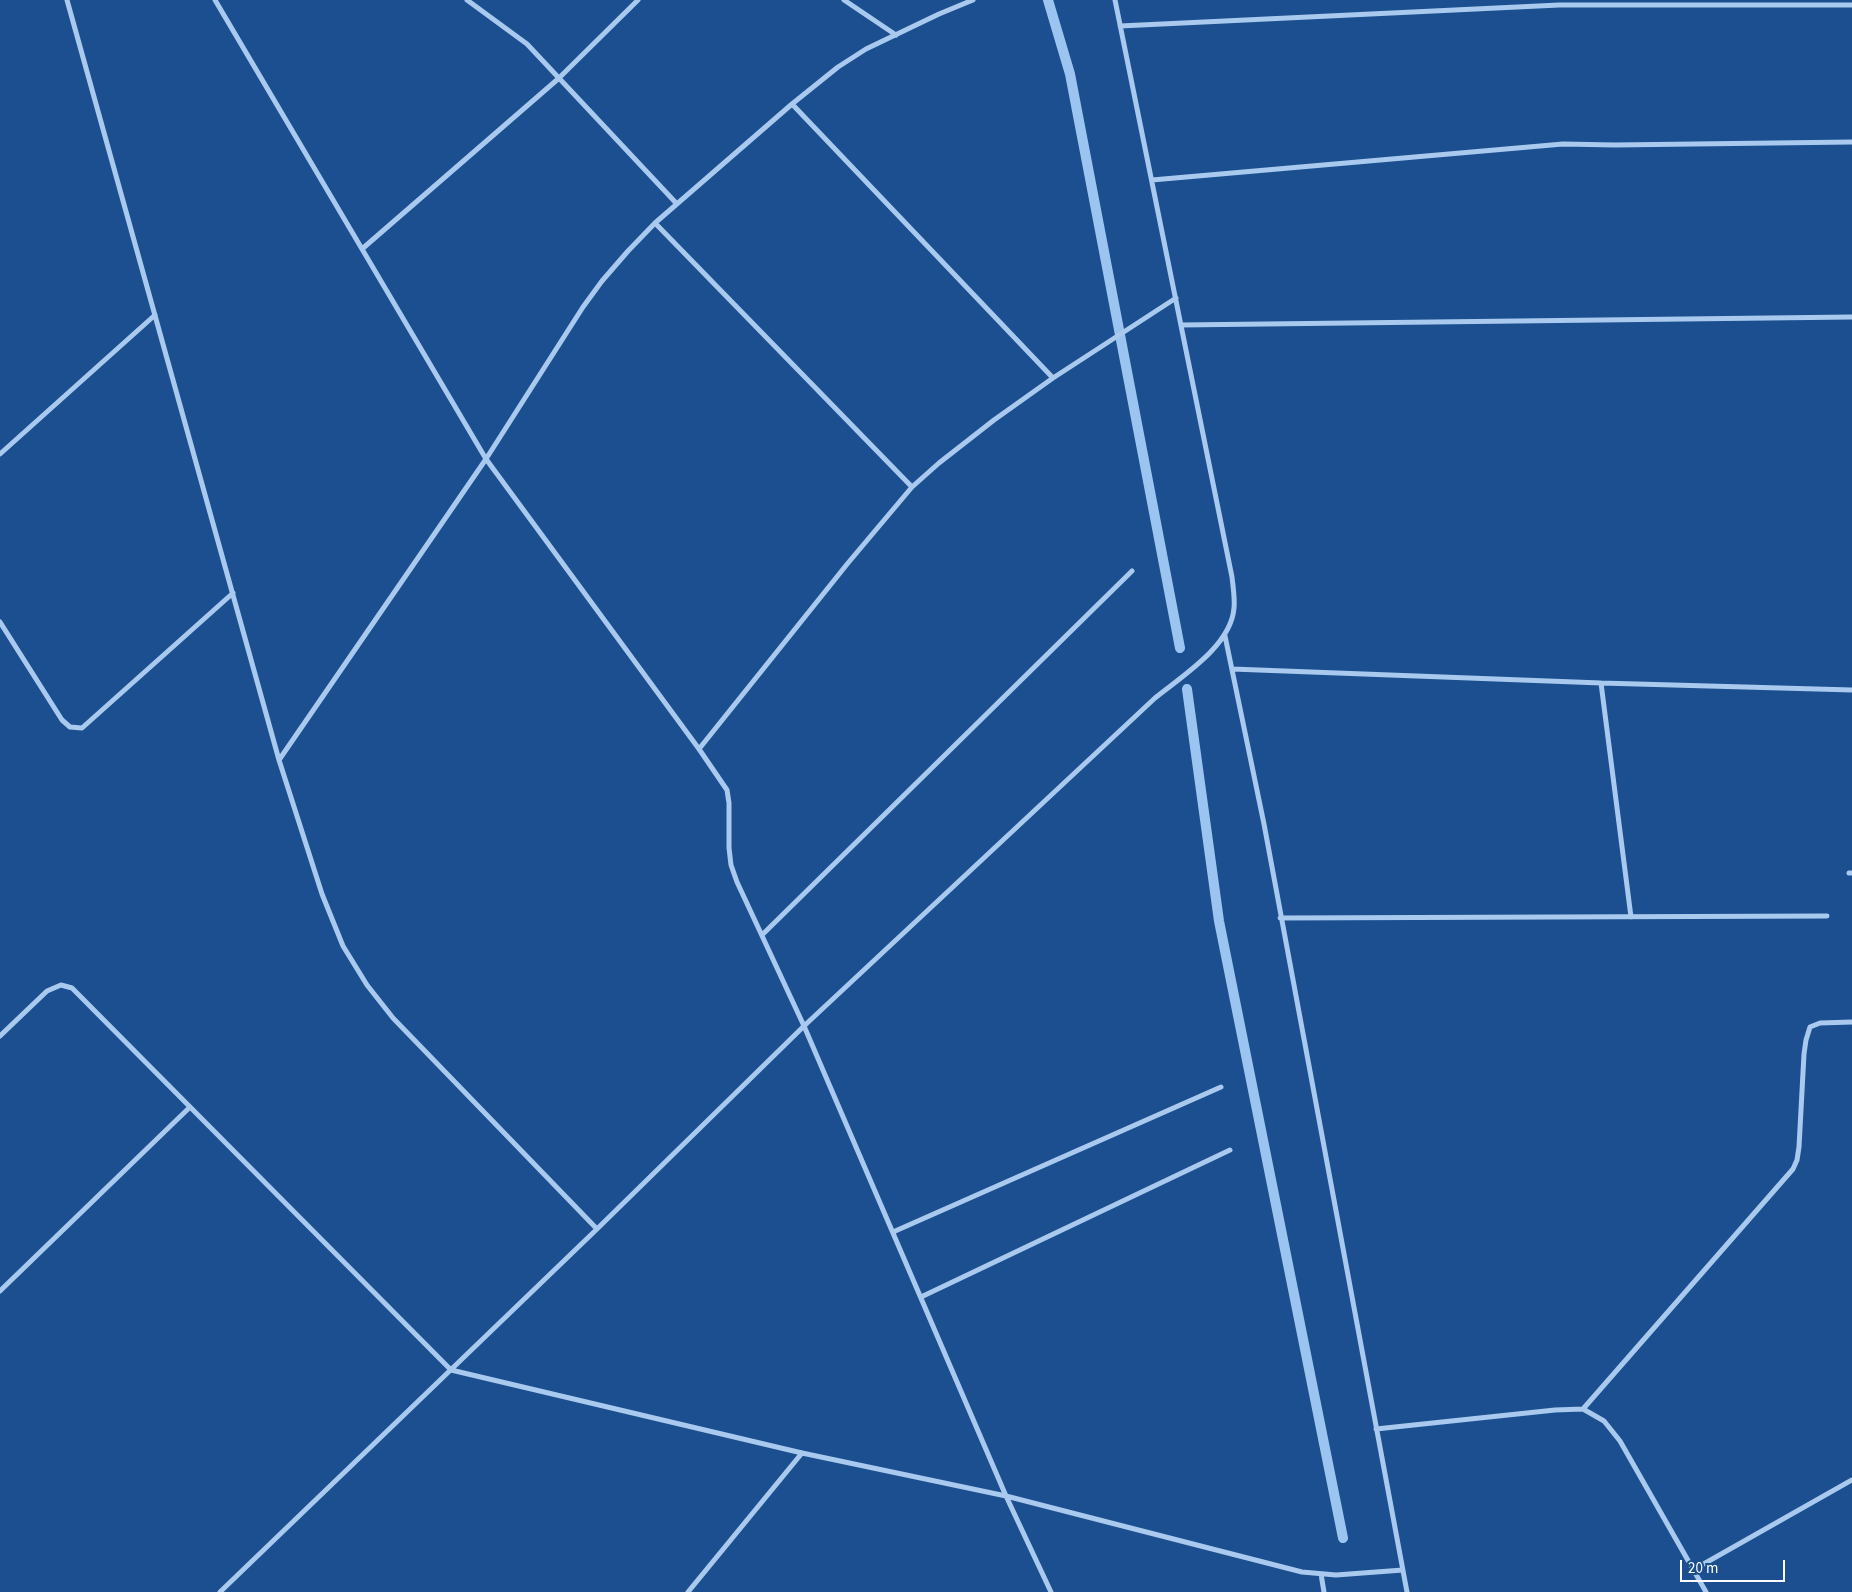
<!DOCTYPE html>
<style>
body{margin:0}
#map{position:relative;width:1852px;height:1592px;overflow:hidden;background:#1b4f8f;font-family:"Source Sans 3",sans-serif}
canvas{display:block}
.scale{position:absolute;left:1680px;top:1560px;width:105px;height:22px;box-sizing:border-box;border:2px solid #fff;border-top:0;padding-left:6px;font-size:15px;line-height:18px;white-space:nowrap;color:#fff;-webkit-text-stroke:4px #1b4f8f;paint-order:stroke}
</style>
<div id="map">
<canvas width="1852" height="1592"></canvas>
<div class="scale">20 m</div>
</div>
<script>
const context = document.querySelector('canvas').getContext('2d');
context.lineJoin = 'round';
function strokePath(path, color, width, dash) {
  context.strokeStyle = color;
  context.lineWidth = width;
  context.lineCap = dash ? 'butt' : 'round';
  context.setLineDash(dash || []);
  context.stroke(path);
}
strokePath(new Path2D(`
 M 1048,0 L 1070,74 L 1180,648
 M 1187,689 L 1219,921 L 1343,1538`), '#9cc4f0', 10);
strokePath(new Path2D(`
 M 67,0 L 279,760 L 322,894 L 343,946 L 367,985 L 393,1018 L 597,1229
 M 215,0 L 486,459 L 699,749 L 727,790 L 729,803 L 729,848 L 731,865 L 737,882 L 804,1026 L 1006,1496 L 1051,1592
 M 467,0 L 527,44 L 677,204
 M 844,0 L 896,35
 M 1120,26 L 1559,5 L 1852,5
 M 792,104 L 1053,378
 M 1152,180 L 1563,144 L 1615,145 L 1852,142
 M 655,223 L 912,487
 M 362,249 L 558,79 L 638,0
 M 1181,325 L 1852,317
 M 0,454 L 155,315
 M 0,622 L 62,720 L 70,727 L 82,728 L 233,593
 M 1225,636 L 1264,824 L 1407,1592
 M 1232,669 L 1601,683 L 1852,690
 M 1601,683 L 1631,917
 M 699,749 L 848,563 L 912,487 L 939,463 L 994,420 L 1053,378 L 1176,298
 M 279,760 L 486,459 L 583,307 L 602,281 L 628,251 L 655,223 L 792,104 L 838,67 L 866,49 L 939,14 L 973,0
 M 1849,873 L 1852,873
 M 1280,918 L 1827,916
 M 762,935 L 1132,571
 M 0,1036 L 47,991 L 61,985 L 72,988 L 451,1370 L 802,1453 L 1006,1496 L 1302,1572 L 1336,1575 L 1403,1570
 M 893,1232 L 1221,1087
 M 0,1291 L 190,1107
 M 921,1297 L 1230,1150
 M 1583,1409 L 1793,1169 L 1797,1160 L 1799,1147 L 1804,1054 L 1806,1040 L 1810,1027 L 1820,1023 L 1852,1022
 M 1376,1429 L 1555,1410 L 1583,1409 L 1604,1421 L 1620,1441 L 1706,1592
 M 1693,1570 L 1852,1480
 M 1321,1574 L 1324,1592
 M 220,1592 L 597,1229 L 804,1026 L 1155,698 C 1182,676 1231,646 1234,608 C 1235,598 1233,587 1232,577 L 1115,0
 M 688,1592 L 802,1453`), '#a9c9ee', 5);
</script>
